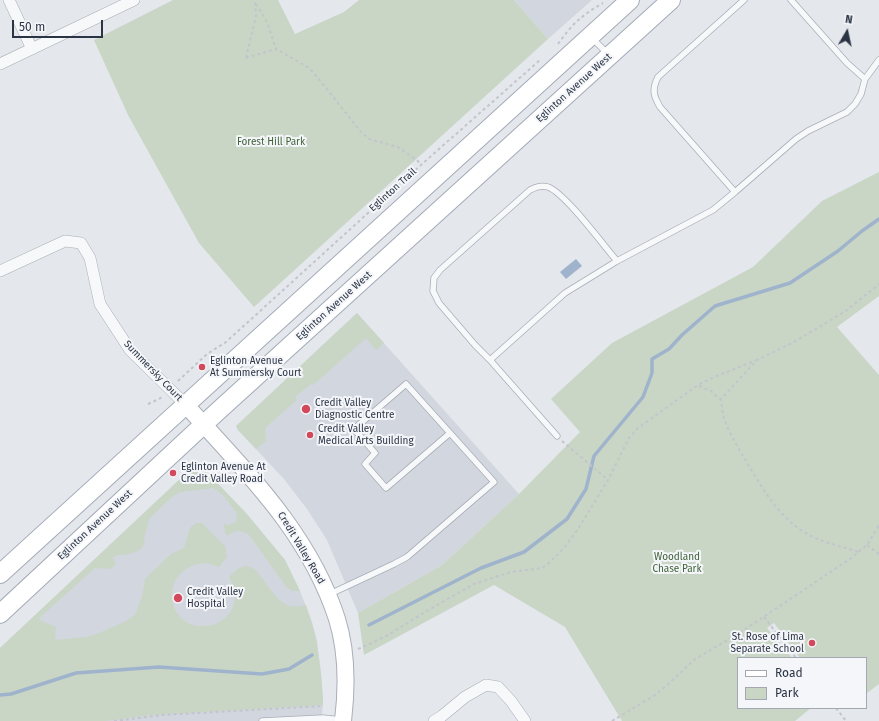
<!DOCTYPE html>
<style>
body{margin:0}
#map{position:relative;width:879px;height:721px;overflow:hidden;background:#e4e7ec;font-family:"Fira Sans",sans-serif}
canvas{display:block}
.legend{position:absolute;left:737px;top:657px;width:130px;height:52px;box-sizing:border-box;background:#f4f6f9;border:1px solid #a4a8b1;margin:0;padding:5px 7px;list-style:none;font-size:12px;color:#2b3445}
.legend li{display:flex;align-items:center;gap:8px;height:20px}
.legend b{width:20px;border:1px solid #a4a8b1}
.north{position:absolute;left:827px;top:12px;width:40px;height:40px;-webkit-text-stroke:3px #f4f6f9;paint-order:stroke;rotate:9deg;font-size:11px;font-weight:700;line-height:16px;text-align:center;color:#2b3445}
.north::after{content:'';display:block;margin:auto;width:14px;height:18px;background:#2b3445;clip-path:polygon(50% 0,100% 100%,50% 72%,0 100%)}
.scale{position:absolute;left:12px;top:20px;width:91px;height:18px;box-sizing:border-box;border:2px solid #2b3445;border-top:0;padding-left:5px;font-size:12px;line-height:14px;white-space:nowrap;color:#2b3445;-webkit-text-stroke:3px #f4f6f9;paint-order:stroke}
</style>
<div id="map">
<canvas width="879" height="721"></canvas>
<ul class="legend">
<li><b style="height:5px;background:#fff"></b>Road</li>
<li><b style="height:11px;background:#c9d6c5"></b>Park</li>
</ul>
<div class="north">N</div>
<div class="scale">50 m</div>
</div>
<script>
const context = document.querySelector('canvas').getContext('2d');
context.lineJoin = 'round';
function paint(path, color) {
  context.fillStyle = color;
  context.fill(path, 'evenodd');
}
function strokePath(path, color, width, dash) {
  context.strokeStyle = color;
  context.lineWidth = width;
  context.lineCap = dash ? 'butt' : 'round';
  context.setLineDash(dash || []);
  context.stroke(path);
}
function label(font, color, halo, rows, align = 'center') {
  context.font = font + ' "Fira Sans",sans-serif';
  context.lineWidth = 4;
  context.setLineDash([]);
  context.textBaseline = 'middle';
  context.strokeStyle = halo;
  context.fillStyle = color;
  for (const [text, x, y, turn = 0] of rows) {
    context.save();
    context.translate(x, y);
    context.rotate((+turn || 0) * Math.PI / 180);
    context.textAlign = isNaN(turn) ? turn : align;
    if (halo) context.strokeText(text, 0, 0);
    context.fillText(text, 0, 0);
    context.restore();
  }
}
paint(new Path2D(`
 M 514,0 L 592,0 L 548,39 Z
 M 357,313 L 519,494 L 442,565 L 358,613 L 327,540 L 307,509 L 284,479 L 238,430 L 236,426 Z
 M 196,464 L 199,464 L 246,513 L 285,560 L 300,591 L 312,622 L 317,640 L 322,685 L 323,705 L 321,721 L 0,721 L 0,648 Z`), '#d2d6de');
paint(new Path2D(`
 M 173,0 L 278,0 L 295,34 L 344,12 L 359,0 L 514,0 L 548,39 L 254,307 L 199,243 L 128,115 L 94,40 Z
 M 879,172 L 879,296 L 837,327 L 879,375 L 879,684 L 866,694 L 866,658 L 800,658 L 774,623 L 767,628 L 792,658 L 738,658 L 738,708 L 811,708 L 795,721 L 622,721 L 565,627 L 494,585 L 364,655 L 358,613 L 442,565 L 519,494 L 580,432 L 551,399 L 612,343 L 753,267 L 822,201 Z
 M 357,313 L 384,343 L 376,350 L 366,338 L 313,385 L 311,384 L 295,397 L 297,400 L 265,428 L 266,441 L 256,449 L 238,430 L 236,426 Z
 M 196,464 L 199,464 L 246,513 L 285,560 L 300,591 L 292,591 L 287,588 L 250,536 C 243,530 235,529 228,536 L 225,533 L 225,529 L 223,525 L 225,524 L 229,525 L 236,522 L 237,513 L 223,495 L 213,488 L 180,492 L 172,497 L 149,519 C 148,525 147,529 145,534 C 144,538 145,543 143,546 C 138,554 125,555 117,555 L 113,558 L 116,564 L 111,569 L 95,568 L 39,618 L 41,621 L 56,627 L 55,640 L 87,637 L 99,633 L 126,621 L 135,615 L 142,597 L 145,579 L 171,554 L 184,548 L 190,528 L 196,523 L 202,523 L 225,546 L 227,557 L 219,567 C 215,566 211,564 207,563 C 202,563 195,564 190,567 C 160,581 170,628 203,626 C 213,626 220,623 227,616 C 238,604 236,591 229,577 C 238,568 244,562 256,570 C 264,580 276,600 287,605 C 293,608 300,606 306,605 C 318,638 322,671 323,705 L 150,715 L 106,721 L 0,721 L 0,648 Z`), '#c9d6c5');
paint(new Path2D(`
 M 576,259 L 582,266 L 566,279 L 560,272 Z`), '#9fb4cc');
strokePath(new Path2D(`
 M 369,625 L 481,568 L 524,552 L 567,519 L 586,489 L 594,456 L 643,397 L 652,373 L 652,359 L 669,349 L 682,335 L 715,306 L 790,283 L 838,251 L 862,231 L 879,219
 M 0,695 L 11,694 L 76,673 L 159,667 L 262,674 L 289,669 L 312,655`), '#9fb4cc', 3.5);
const lane = new Path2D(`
 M 791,0 L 847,63 L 865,79
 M 592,38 L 608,54
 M 735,192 L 660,107 C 653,95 652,89 658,77 L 744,0
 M 490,360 L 565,293 L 617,261 L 713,210 L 735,192 L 796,139 L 808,131 L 847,112 L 855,104 L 861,94 L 865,79 L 879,60
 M 557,436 L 490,360 L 475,345 L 439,303 L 433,291 L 434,278 L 440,270 L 530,190 C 536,187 541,185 548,187 C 565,193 603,245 617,261
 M 330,594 L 394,564 L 407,557 L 494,482 L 406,384 L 354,429 L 375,453 L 365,464 L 386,488 L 450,433
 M 262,721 L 323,718 L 342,720`);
const street = new Path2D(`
 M 9,0 L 32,49
 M 0,64 L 134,0
 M 0,271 L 65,241 L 81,243 L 90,258 L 100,304 L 130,350 L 186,405
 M 434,721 L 442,716 L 465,697 L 486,685 L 498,687 L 511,701 L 525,721`);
const secondary = new Path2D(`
 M 186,405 C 245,471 309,532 337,619 C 347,651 347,688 343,721`);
const primary = new Path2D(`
 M 0,574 L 630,0
 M 0,614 L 217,412 L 671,0`);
strokePath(lane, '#a9aeb7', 7);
strokePath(street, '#a9aeb7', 12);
strokePath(secondary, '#a9aeb7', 18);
strokePath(primary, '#a3abb8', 20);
strokePath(new Path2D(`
 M 256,4 L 267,22 L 276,49 L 309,68 L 318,78 L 361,132 L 369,139 L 398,147 L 422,164
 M 558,44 C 572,24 582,15 603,3
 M 246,58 L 256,16 L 255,0
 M 246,58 L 276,49
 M 178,381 L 207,354 L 226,342 L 422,164 L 540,60
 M 699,386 L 711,391 L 718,398 L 721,399
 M 148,404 L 159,399 L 162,397
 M 562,441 L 608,480
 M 867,545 L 879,554
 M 858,552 C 838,545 818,542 801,530 C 776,514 758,481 743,456 C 736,444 728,431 724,418 C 722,412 722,405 721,399 L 757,360 L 792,343 L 826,323 L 847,310 L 879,284
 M 764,617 L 796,658
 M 358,649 L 374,642 L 390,634 L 425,612 L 474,584 L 511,572 L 542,568 L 550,562 L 564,548 L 578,529 L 608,480 L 629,438 L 638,428 L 698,385 L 714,377 L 757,360
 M 836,708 L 846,721
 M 114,721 L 162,715 L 323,706
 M 612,721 L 652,697 L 665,687 L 695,659 L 738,634 L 850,559 L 867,545 L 879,525`), '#c2c5cb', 2, [3, 3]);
strokePath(lane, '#f7f8fa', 5.5);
strokePath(street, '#f7f8fa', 11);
strokePath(secondary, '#fff', 16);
strokePath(primary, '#fff', 18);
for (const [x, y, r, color] of [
 [202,367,4,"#d1495b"],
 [306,409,5,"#d1495b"],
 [310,435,4,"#d1495b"],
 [173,473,4,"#d1495b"],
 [178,598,5,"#d1495b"],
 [812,643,4,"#d1495b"]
]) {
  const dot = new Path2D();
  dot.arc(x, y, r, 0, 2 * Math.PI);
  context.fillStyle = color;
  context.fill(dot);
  strokePath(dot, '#f4f6f9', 1.5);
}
label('10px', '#2b3445', '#f4f6f9', [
 ["Eglinton Avenue West",574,88,-42],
 ["Eglinton Trail",393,190,-42],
 ["Eglinton Avenue West",334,306,-42],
 ["Summersky Court",153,371,46],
 ["Eglinton Avenue West",95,525,-43],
 ["Credit Valley Road",301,548,59]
]);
label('10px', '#3f6138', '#f4f6f9', [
 ["Forest Hill Park",271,142],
 ["Woodland",677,557],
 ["Chase Park",677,569]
]);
label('10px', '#2b3445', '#f4f6f9', [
 ["Eglinton Avenue",210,361],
 ["At Summersky Court",210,373],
 ["Credit Valley",315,403],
 ["Diagnostic Centre",315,415],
 ["Credit Valley",318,429],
 ["Medical Arts Building",318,441],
 ["Eglinton Avenue At",181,467],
 ["Credit Valley Road",181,479],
 ["Credit Valley",187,592],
 ["Hospital",187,604],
 ["St. Rose of Lima",804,637,"right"],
 ["Separate School",804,649,"right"]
], 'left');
</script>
